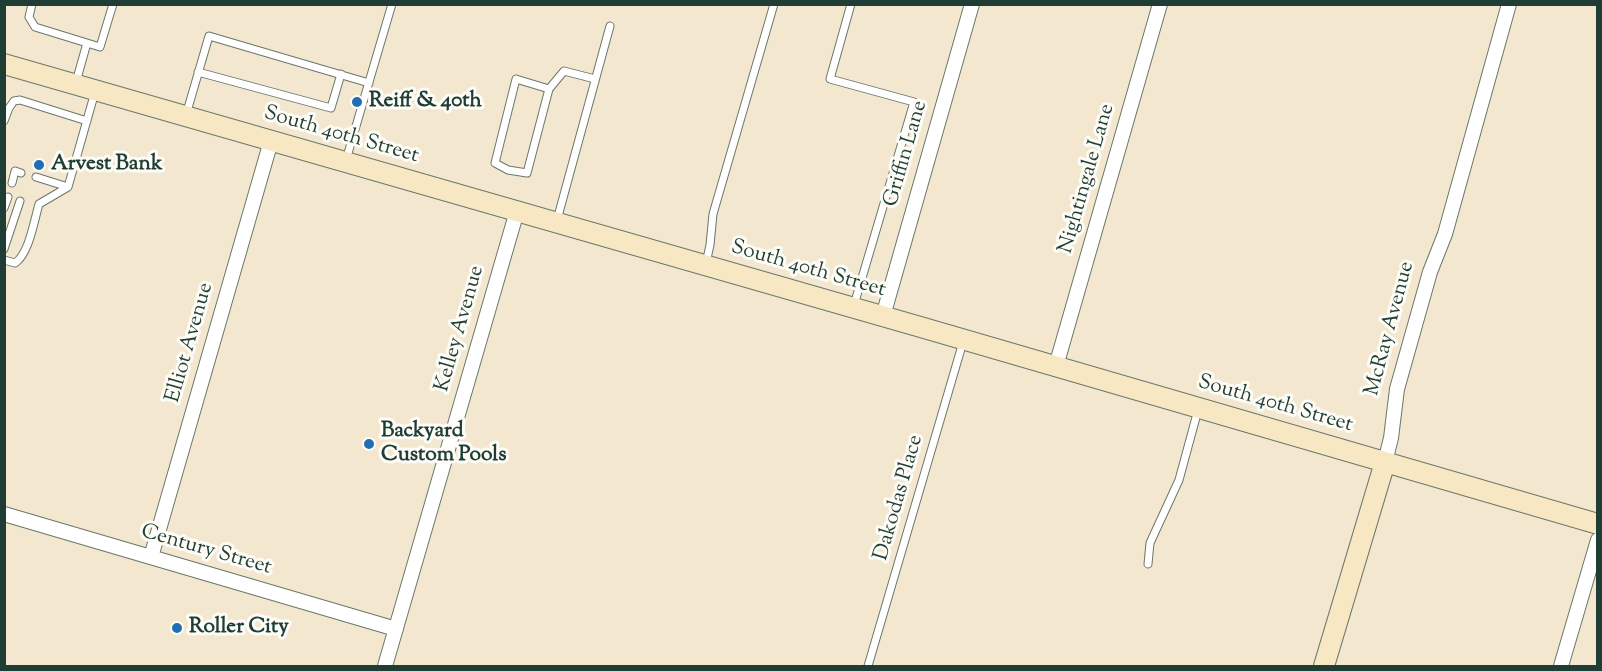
<!DOCTYPE html>
<style>
body{margin:0}
#map{position:relative;width:1602px;height:671px;overflow:hidden;background:#f3e7cf;font-family:"Sorts Mill Goudy",serif}
canvas{display:block}
.frame{position:absolute;inset:0;border:6px solid #1f3d34;pointer-events:none}
</style>
<div id="map">
<canvas width="1602" height="671"></canvas>
<div class="frame"></div>
</div>
<script>
const context = document.querySelector('canvas').getContext('2d');
context.lineJoin = 'round';
function strokePath(path, color, width, dash) {
  context.strokeStyle = color;
  context.lineWidth = width;
  context.lineCap = dash ? 'butt' : 'round';
  context.setLineDash(dash || []);
  context.stroke(path);
}
function label(font, color, halo, rows, align = 'center') {
  context.font = font + ' "Sorts Mill Goudy",serif';
  context.lineWidth = 6;
  context.setLineDash([]);
  context.textBaseline = 'middle';
  context.strokeStyle = halo;
  context.fillStyle = color;
  for (const [text, x, y, turn = 0] of rows) {
    context.save();
    context.translate(x, y);
    context.rotate((+turn || 0) * Math.PI / 180);
    context.textAlign = isNaN(turn) ? turn : align;
    if (halo) context.strokeText(text, 0, 0);
    context.fillText(text, 0, 0);
    context.restore();
  }
}
const lane = new Path2D(`
 M 32,4 L 29,17 L 35,27 L 87,43 L 76,82
 M 851,4 L 830,79 L 914,102 L 854,305
 M 87,43 L 100,47 L 113,4
 M 198,72 L 331,108 L 341,74
 M 549,89 L 527,173 L 508,170 L 495,163 L 516,79 L 549,89 L 564,71 L 595,79
 M 186,115 L 209,36 L 369,83
 M 4,121 L 9,108 L 14,101 L 20,100 L 87,121
 M 346,160 L 392,4
 M 36,177 L 68,187
 M 12,183 L 15,171 L 21,173
 M 4,208 L 8,197
 M 557,220 L 610,26
 M 4,249 L 20,201
 M 4,260 L 15,263 C 29,254 34,221 39,204 L 68,187 L 95,92
 M 706,263 L 710,245 L 713,214 L 774,4
 M 1148,564 L 1150,543 L 1179,480 L 1198,410
 M 868,666 L 963,342`);
const street = new Path2D(`
 M 883,316 L 972,4
 M 1056,366 L 1160,4
 M 1385,462 L 1391,438 L 1397,389 L 1430,272 L 1445,234 L 1509,4
 M 4,514 L 396,629
 M 151,557 L 271,141
 M 385,666 L 517,211
 M 1561,666 L 1598,540`);
const secondary = new Path2D(`
 M 4,64 L 924,328 L 1598,524
 M 1324,666 L 1385,462`);
strokePath(lane, '#69786a', 9);
strokePath(street, '#69786a', 16);
strokePath(secondary, '#69786a', 22);
strokePath(lane, '#fff', 7);
strokePath(street, '#fff', 14);
strokePath(secondary, '#f8e7c3', 20);
for (const [x, y, r, color] of [
 [357,102,6,"#1f6fb2"],
 [39,165,6,"#1f6fb2"],
 [369,444,6,"#1f6fb2"],
 [177,628,6,"#1f6fb2"]
]) {
  const dot = new Path2D();
  dot.arc(x, y, r, 0, 2 * Math.PI);
  context.fillStyle = color;
  context.fill(dot);
  strokePath(dot, '#fdfcf7', 2);
}
label('bold 21px', '#1f3d34', '#fdfcf7', [
 ["Reiff & 40th",369,102],
 ["Arvest Bank",51,165],
 ["Backyard",381,432],
 ["Custom Pools",381,456],
 ["Roller City",189,628]
], 'left');
label('21px', '#1f3d34', '#fdfcf7', [
 ["South 40th Street",341,136,16],
 ["Griffin Lane",907,154,-74],
 ["Nightingale Lane",1088,179,-74],
 ["South 40th Street",808,270,16],
 ["Kelley Avenue",461,329,-74],
 ["McRay Avenue",1391,329,-75],
 ["Elliot Avenue",191,343,-74],
 ["South 40th Street",1275,405,16],
 ["Dakodas Place",900,498,-74],
 ["Century Street",206,551,16]
]);
</script>
